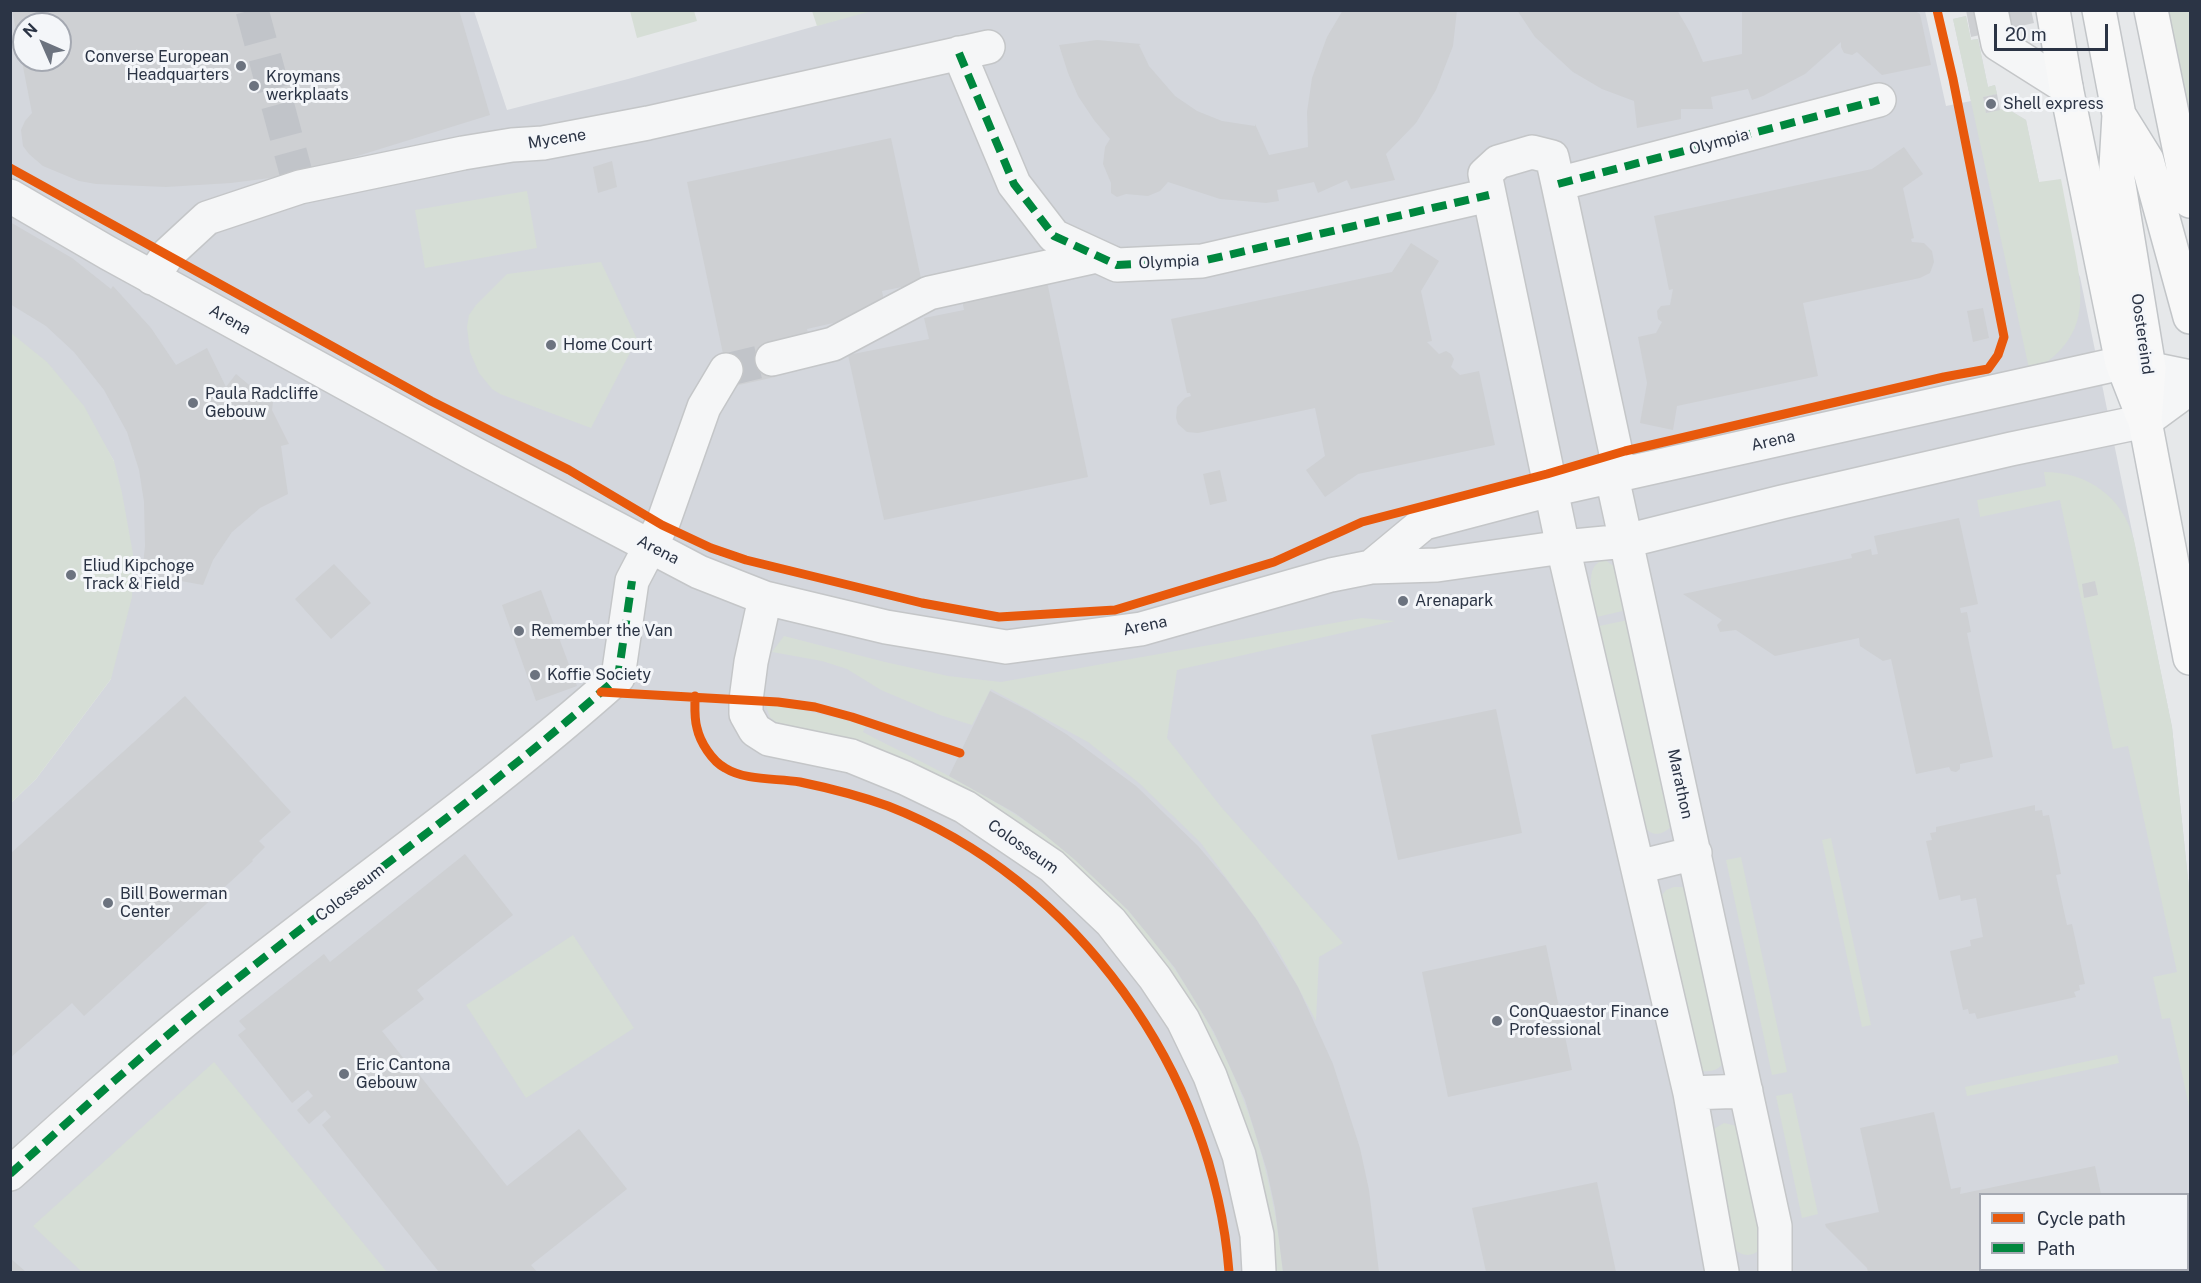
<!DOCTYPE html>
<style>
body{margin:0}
#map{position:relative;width:2201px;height:1283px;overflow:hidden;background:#e6e8ea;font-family:"Public Sans",sans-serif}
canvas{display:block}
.frame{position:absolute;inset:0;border:12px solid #2b3445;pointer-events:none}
.legend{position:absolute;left:1979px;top:1193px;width:210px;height:78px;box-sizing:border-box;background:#f4f6f9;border:2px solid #a4a8b1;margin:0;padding:8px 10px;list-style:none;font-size:18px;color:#2b3445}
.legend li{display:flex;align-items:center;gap:12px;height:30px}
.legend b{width:30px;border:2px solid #a4a8b1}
.north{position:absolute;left:12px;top:12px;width:60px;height:60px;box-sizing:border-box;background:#f4f6f9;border:2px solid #a4a8b1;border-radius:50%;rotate:315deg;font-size:16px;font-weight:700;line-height:24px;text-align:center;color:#2b3445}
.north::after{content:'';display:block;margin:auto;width:21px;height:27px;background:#6c737f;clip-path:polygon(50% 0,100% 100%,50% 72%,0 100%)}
.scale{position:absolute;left:1994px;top:24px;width:114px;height:27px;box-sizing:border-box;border:3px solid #2b3445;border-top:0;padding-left:8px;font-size:18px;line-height:21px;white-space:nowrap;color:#2b3445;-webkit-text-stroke:4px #f4f6f9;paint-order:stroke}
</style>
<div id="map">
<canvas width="2201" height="1283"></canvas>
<div class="frame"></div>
<ul class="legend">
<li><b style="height:8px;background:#e8590c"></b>Cycle path</li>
<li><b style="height:8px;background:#00873e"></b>Path</li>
</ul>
<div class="north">N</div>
<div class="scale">20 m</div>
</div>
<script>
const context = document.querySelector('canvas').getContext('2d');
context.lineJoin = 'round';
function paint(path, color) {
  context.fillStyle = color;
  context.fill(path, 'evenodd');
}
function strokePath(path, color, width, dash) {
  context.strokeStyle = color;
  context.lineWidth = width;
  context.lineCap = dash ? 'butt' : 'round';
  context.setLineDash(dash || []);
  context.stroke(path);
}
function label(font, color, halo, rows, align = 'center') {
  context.font = font + ' "Public Sans",sans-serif';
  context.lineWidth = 6;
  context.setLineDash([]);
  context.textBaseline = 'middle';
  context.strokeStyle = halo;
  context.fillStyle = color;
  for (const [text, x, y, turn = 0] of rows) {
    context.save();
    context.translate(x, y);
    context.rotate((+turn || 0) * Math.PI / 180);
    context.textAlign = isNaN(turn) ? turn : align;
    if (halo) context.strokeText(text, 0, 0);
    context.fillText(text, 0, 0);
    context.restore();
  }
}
paint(new Path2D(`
 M 872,10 L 1925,11 L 1946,106 L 1971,101 L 1953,19 L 1966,16 L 1971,40 L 1978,39 L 1988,87 L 1995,85 L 1997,94 L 1983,97 L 1986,113 L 2006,108 L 2026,120 L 2039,182 L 2080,277 L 2172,727 L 2190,897 L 2190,1272 L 11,1272 L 11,803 L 36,779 L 111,679 L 114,461 L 89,420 L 11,336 L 10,11 L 474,11 L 507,110 L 628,79 ZM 24,24 L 60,24 L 60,60 L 24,60 ZM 1980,1194 L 2188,1194 L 2188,1270 L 1980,1270 Z`), '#d4d7dd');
paint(new Path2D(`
 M 630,11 L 694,11 L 697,21 L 637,38 Z
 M 812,11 L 812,10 L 872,11 L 817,26 Z
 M 2166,11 L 2190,11 L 2190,122 Z
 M 1966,16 L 1971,40 L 1978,39 L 1988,87 L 1995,85 L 1997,94 L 1983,97 L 1986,113 L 2006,108 L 2026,120 L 2039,182 L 2061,179 C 2065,201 2070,224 2074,247 C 2086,305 2086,341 2030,373 L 1953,19 Z
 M 527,191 L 537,248 L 425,268 L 415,210 Z
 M 601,262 L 637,339 L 591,428 L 500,394 L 492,389 L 479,373 L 470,352 L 467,327 L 469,315 L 476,305 L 507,274 Z
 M 11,333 L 47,362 L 84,406 L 114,461 L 122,493 L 133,554 L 132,597 L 111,679 L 36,779 L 11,803 Z
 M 2044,472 C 2088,472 2123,497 2134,540 L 2172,727 L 2190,897 L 2190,1111 L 2170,1018 L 2162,1019 L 2153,977 L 2177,972 L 2128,746 L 2113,749 L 2060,500 L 1980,517 L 1977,500 L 2046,486 Z
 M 1605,560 L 1618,569 L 1631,609 L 1597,617 C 1593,601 1582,563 1605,560 Z
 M 1362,618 L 1395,621 L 1177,670 L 1167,738 L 1222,808 L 1343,943 L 1319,957 L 1316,1021 L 1277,948 L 1201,843 L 1139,783 L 1088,742 L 991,689 L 972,725 L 940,715 L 881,690 L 847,669 L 822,661 L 772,652 L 784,636 L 885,662 L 948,676 L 1001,682 Z
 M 1633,619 L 1673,825 C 1660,838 1649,837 1640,820 L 1599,626 Z
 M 765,704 L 793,708 L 866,725 L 863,732 C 924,764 989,793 1045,835 C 1186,941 1267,1098 1283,1272 L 1273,1272 L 1268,1225 L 1110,903 L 780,726 L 770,717 Z
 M 1831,838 L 1871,1025 L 1862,1027 L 1822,840 Z
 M 1741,857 L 1787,1072 L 1772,1075 L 1726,860 Z
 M 1674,887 L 1682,887 L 1688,891 L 1725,1061 C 1719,1070 1712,1072 1702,1071 L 1659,899 L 1666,890 Z
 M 573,935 L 634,1028 L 526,1098 L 466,1005 Z
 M 2117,1055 L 2119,1063 L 1967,1096 L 1965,1087 Z
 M 214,1062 L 387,1272 L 82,1272 L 33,1226 Z
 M 1792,1093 L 1818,1214 L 1802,1218 L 1776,1096 Z
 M 1724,1123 L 1737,1126 L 1765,1235 L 1761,1249 C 1752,1257 1742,1257 1733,1248 L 1712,1130 Z`), '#d6ded6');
paint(new Path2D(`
 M 12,10 L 459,10 L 490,115 L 338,162 L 270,178 L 231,183 L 166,187 L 96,184 L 79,181 L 43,166 L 29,154 L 23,146 L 21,130 L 25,121 L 32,113 ZM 24,24 L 60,24 L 60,60 L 24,60 Z
 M 1343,10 L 1457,10 L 1453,46 L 1436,90 L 1416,123 L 1386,154 L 1395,180 L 1351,189 L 1347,180 L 1318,193 L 1314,182 L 1277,190 L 1279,201 L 1266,203 L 1220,199 L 1168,182 L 1160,191 L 1148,196 L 1126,194 L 1117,197 L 1111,193 L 1111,183 L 1103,164 L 1105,147 L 1110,139 L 1094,120 L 1078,96 L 1068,73 L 1059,45 L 1097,40 L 1141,44 L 1139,45 L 1149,66 L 1175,96 L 1197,111 L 1222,121 L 1255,126 L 1255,124 L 1269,155 L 1308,147 L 1307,112 L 1312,78 L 1327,37 Z
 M 1517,10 L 1677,10 L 1691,34 L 1703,62 L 1742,54 L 1742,10 L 1913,10 L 1920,14 L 1931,65 L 1882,75 L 1857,52 L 1852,55 L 1844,53 L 1841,47 L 1841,42 L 1805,74 L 1763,96 L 1752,100 L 1748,89 L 1711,97 L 1713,109 L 1681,109 L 1681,119 L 1637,128 L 1634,101 L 1602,89 L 1573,72 L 1535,37 Z
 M 1966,10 L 2031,10 L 2034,23 L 1971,37 Z
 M 1997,94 L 2000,110 L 1986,113 L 1983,97 Z
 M 891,138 L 922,283 L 882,291 L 886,311 L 807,329 L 811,348 L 771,356 L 775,377 L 730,387 L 687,182 Z
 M 1904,147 L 1923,174 L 1903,188 L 1914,238 L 1911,239 L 1912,242 L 1924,243 L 1932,251 L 1934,262 L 1930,273 L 1920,278 L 1803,303 L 1818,376 L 1677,406 L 1673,430 L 1640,423 L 1647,383 L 1638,337 L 1656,333 L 1662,322 L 1658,319 L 1657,311 L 1661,306 L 1670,305 L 1673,289 L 1669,290 L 1654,216 L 1872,169 Z
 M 612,161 L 617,187 L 598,193 L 593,167 Z
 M 10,222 L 72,258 L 111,289 L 113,286 L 151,328 L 176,365 L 207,348 L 226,387 L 236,374 L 254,389 L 263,386 L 267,398 L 273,402 L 272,410 L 289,444 L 281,446 L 288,494 L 260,508 L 232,532 L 213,560 L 203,585 L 142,574 L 145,546 L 144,502 L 139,470 L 127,432 L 104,390 L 74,352 L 46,326 L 10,304 Z
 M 1411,243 L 1439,261 L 1421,291 L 1432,341 L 1427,342 L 1439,354 L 1446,351 L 1451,354 L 1454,359 L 1451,367 L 1460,375 L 1479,371 L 1495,445 L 1358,474 L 1325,497 L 1306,470 L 1325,456 L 1315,408 L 1198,433 L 1187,432 L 1178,424 L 1176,418 L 1177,407 L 1185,398 L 1191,396 L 1190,393 L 1187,393 L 1171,319 L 1392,272 Z
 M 1045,272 L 1088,477 L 884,520 L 848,355 L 929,339 L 924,318 L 964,310 L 960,290 Z
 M 1983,308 L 1989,338 L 1973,342 L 1967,311 Z
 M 1220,470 L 1227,501 L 1210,505 L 1203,474 Z
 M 1959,518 L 1978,604 L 1960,608 L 1961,613 L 1967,612 L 1971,632 L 1967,633 L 1993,757 L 1960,764 L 1960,769 L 1956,772 L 1951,771 L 1949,767 L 1916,774 L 1891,659 L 1883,661 L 1860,646 L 1859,638 L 1775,656 L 1736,630 L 1720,632 L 1717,625 L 1722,620 L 1683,594 L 1852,558 L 1851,554 L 1871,549 L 1872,555 L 1878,554 L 1874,536 Z
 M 334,564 L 371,603 L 331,639 L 295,599 Z
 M 2095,581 L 2098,595 L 2084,598 L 2082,584 Z
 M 541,590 L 577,686 L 536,701 L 502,605 Z
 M 990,691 L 1029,711 L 1066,734 L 1136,786 L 1198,846 L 1226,879 L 1256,919 L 1298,987 L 1333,1064 L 1360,1148 L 1369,1190 L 1379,1272 L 1283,1272 L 1275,1208 L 1267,1171 L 1245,1100 L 1214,1032 L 1175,968 L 1128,910 L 1074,859 L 1045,835 L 1015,813 L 949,776 Z
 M 185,696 L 291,812 L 259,841 L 265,847 L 252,860 L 253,861 L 84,1016 L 72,1003 L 10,1058 L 10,854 Z
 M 1496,709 L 1522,833 L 1398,860 L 1371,735 Z
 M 2035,805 L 2035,811 L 2042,810 L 2043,816 L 2049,815 L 2061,874 L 2056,875 L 2067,925 L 2072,924 L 2085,984 L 2079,985 L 2080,990 L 2074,992 L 2076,997 L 1977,1019 L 1975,1013 L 1969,1014 L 1968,1009 L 1963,1010 L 1950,951 L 1971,946 L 1970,940 L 1983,937 L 1976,898 L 1961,901 L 1960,895 L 1939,900 L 1926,841 L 1932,840 L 1930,833 L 1936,832 L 1936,827 Z
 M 465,854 L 513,915 L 417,990 L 424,999 L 382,1031 L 404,1059 L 406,1058 L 507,1186 L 579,1129 L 627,1189 L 531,1265 L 537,1272 L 439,1272 L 322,1125 L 331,1117 L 325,1110 L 309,1124 L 297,1110 L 313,1096 L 308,1090 L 292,1103 L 238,1035 L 246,1029 L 239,1021 L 324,954 L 330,962 Z
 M 1546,945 L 1572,1070 L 1448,1097 L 1422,972 Z
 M 1934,1112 L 1951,1189 L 1961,1187 L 1960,1194 L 2095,1166 L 2101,1194 L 1980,1194 L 1980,1270 L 2003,1270 L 1994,1272 L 1868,1272 L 1867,1268 L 1826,1227 L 1825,1224 L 1879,1212 L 1860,1128 Z
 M 1597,1182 L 1616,1272 L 1486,1272 L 1472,1208 Z
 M 10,1258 L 26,1272 L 10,1272 Z`), '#ced0d3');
strokePath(new Path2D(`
 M 252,10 L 296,173
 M 726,370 L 772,359`), '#c1c4c9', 33, [33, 16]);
const minor = new Path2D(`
 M 1991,10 L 1998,44 L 2066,87
 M 959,53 L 1014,184 L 1054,236 L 1117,265 L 1202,261 L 1489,195
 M 1558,184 L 1879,100
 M 10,196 L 108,253 L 471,452 L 699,572 L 765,598 L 886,627 L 1006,647 L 1141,629 L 1331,575 L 1371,567 L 1437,565 L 1563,547 L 1626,541 L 1782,502 L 2011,449 L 2145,421 L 2190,388
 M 152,278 L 168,254 L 207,218 L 300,187 L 463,153 L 512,145 L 543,143 L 648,123 L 988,47
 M 772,359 L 833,344 L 929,293 L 1097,256
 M 1371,567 L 1424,523 L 1542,492 L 2122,363 L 2190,377
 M 765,598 L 751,662 L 746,700 L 746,714 L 755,730 L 769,739 L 851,756 L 905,778 L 965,807 L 1052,866 L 1111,922 L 1155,978 L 1183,1020 L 1210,1076 L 1239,1155 L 1257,1235 L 1259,1272
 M 1638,867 L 1695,853
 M 1690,1093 L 1746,1091
 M 10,1174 C 72,1118 134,1062 198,1010 C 337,897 485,796 618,677 L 632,581 L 664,520 L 704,407 L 726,370
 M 1722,1272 L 1690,1093 L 1563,547 L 1485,174 L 1498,162 L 1532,152 L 1552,157 L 1558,184 L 1616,453 L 1612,477 L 1775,1226 L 1775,1272`);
const major = new Path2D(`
 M 2053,10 L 2066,87 L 2122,363 L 2142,414
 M 2099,10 L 2119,115 L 2116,167 L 2149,368 L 2145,421 L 2190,658
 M 2151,10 L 2190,201
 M 2119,115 L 2147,160 L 2190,317`);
strokePath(minor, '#c4c6c8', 36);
strokePath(major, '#c2c5c8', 36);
strokePath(minor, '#f5f6f7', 33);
strokePath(major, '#f8f8f8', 33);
strokePath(new Path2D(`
 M 959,53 L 1014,184 L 1054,236 L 1117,265 L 1202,261 L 1489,195
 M 1558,184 L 1879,100
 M 10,1174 C 72,1118 134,1062 198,1010 C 337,897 485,796 618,677 L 632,581`), '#00873e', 8, [15, 8]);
strokePath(new Path2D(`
 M 10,168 L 431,401 L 569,470 L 662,525 L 711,548 L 746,560 L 922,603 L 999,617 L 1115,610 L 1274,562 L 1362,522 L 1547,474 L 1625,451 L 1944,377 L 1988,369 L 1998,355 L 2004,337 L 1953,79 L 1937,10
 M 601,692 L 778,702 L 815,707 L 852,717 L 960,753
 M 695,696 C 695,706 694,718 697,728 C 700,742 712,761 725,768 C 746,781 776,778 800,782 C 829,788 860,796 888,806 C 1076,879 1214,1073 1229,1272`), '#e8590c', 9);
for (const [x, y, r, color] of [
 [241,66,6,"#6c737f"],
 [254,86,6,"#6c737f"],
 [1991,104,6,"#6c737f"],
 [551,345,6,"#6c737f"],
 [193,403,6,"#6c737f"],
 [71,575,6,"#6c737f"],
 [1403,601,6,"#6c737f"],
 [519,631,6,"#6c737f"],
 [535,675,6,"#6c737f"],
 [108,903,6,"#6c737f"],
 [1497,1021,6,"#6c737f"],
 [344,1074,6,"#6c737f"]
]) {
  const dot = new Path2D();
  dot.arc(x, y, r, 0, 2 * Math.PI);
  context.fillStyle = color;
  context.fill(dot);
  strokePath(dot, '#f4f6f9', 2);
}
label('16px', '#2b3445', '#f4f6f9', [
 ["Converse European",229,57,"right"],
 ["Headquarters",229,75,"right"],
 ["Kroymans",266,77],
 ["werkplaats",266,95],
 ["Shell express",2003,104],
 ["Home Court",563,345],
 ["Paula Radcliffe",205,394],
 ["Gebouw",205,412],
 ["Eliud Kipchoge",83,566],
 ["Track & Field",83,584],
 ["Arenapark",1415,601],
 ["Remember the Van",531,631],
 ["Koffie Society",547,675],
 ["Bill Bowerman",120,894],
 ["Center",120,912],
 ["ConQuaestor Finance",1509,1012],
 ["Professional",1509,1030],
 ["Eric Cantona",356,1065],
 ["Gebouw",356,1083]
], 'left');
label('16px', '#2b3445', '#f4f6f9', [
 ["Mycene",557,139,-9],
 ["Olympia",1719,142,-15],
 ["Olympia",1169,262,-3],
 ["Arena",230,320,29],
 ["Oostereind",2142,334,82],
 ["Arena",1773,441,-13],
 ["Arena",658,550,27],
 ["Arena",1145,626,-12],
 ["Marathon",1680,784,78],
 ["Colosseum",1023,847,35],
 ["Colosseum",350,893,-38]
]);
</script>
